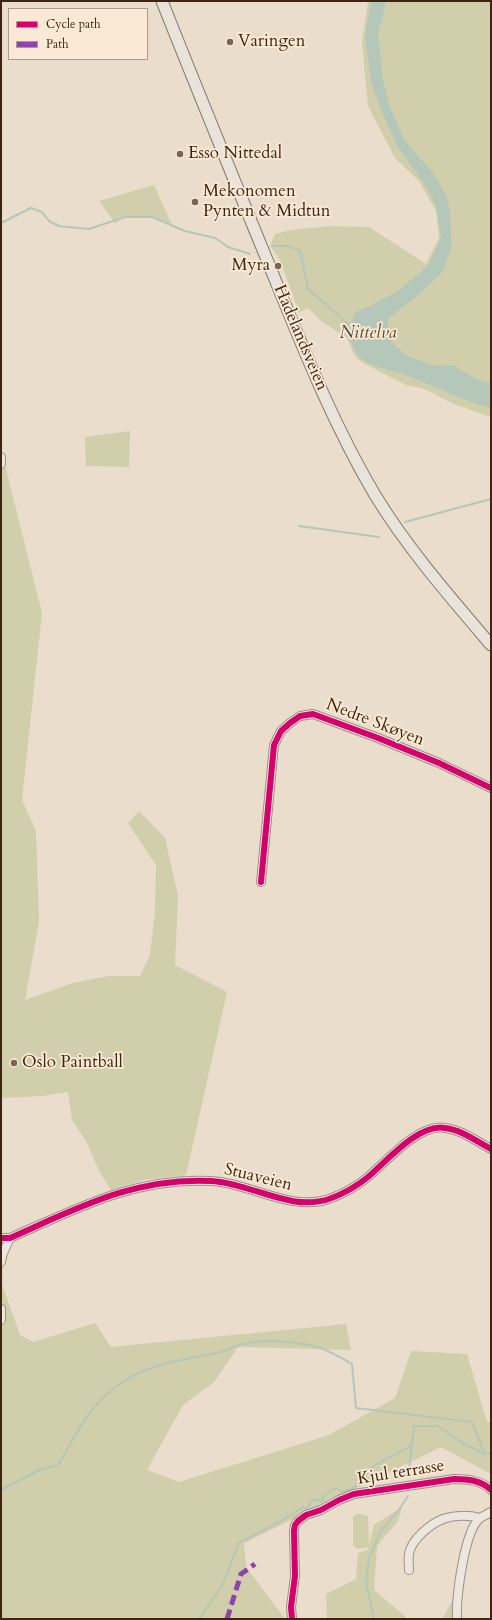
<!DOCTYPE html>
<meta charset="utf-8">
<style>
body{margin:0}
#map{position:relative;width:492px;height:1620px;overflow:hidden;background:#eaddcb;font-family:Cardo,serif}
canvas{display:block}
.frame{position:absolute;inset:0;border:2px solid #3e2511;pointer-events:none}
.legend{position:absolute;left:8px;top:8px;width:140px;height:52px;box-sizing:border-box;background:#faead5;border:1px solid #af9b87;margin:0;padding:5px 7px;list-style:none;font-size:12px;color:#3e2511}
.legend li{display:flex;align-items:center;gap:8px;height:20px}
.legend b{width:20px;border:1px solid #af9b87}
</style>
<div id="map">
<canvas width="492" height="1620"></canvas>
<div class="frame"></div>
<ul class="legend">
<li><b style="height:5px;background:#d6006c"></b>Cycle path</li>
<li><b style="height:5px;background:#8e44ad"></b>Path</li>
</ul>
</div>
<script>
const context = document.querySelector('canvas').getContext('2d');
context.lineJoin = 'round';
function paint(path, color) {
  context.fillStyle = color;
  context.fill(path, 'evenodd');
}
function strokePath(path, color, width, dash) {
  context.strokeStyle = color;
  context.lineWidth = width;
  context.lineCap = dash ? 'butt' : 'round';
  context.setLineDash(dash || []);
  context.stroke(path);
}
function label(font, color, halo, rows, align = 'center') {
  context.font = font + ' Cardo,serif';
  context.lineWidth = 3.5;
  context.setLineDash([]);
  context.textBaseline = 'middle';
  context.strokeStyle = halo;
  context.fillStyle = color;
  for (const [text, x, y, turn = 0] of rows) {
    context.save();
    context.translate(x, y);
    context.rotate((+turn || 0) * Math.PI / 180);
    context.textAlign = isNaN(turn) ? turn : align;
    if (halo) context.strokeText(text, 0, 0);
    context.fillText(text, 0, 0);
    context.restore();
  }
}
paint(new Path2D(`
 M 368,1 L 491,1 L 491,417 L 454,404 L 425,389 L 406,385 L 365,364 L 355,357 L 347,338 L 321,321 L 308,308 L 299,313 L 280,260 L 272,249 L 271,243 L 275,234 L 291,230 L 331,226 L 369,227 L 426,264 L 439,238 L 436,211 L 419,181 L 395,158 L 368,106 L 362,43 Z
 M 154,185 L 173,227 L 152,217 L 125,217 L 115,223 L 99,201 Z
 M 130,431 L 129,467 L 86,466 L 85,437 Z
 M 1,449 L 42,613 L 22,800 L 36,831 L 39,921 L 25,1000 L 73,983 L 109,976 L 140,976 L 150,955 L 155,911 L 156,865 L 128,823 L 139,811 L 165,838 L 178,896 L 175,965 L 227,992 L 186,1175 L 144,1180 L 111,1190 L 99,1171 L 86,1141 L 72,1120 L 68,1092 L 42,1096 L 1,1098 Z
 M 1,1247 L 4,1247 L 2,1284 L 20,1335 L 33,1342 L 95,1323 L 111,1347 L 346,1324 L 351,1350 L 238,1347 L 214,1382 L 183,1405 L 147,1470 L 179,1482 L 329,1435 L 395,1398 L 411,1351 L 467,1354 L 487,1422 L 491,1422 L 491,1474 L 441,1447 L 244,1543 L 246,1567 L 285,1619 L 1,1619 Z
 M 402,1507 L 398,1521 L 377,1546 L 374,1590 L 408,1619 L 327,1619 L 326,1594 L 356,1579 L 358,1553 L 367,1550 L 368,1547 L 359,1549 L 353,1546 L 353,1516 L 358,1514 L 368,1516 L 369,1545 L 374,1525 Z
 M 452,1601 L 453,1619 L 442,1619 Z`), '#d1ceab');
paint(new Path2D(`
 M 371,1 L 386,1 L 378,34 L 383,80 L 390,107 L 405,141 L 433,173 L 447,197 L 450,213 L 452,246 L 443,271 L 417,296 L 389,318 L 387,331 L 393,344 L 409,357 L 432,365 L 455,366 L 474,378 L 491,384 L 491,408 C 463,401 437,387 411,377 C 395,371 376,369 362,359 C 355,354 352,343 348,335 L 355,312 L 368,307 L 396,292 L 422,271 L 430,262 L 441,237 L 436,206 L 428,189 L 398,147 L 383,115 L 371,82 L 365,37 Z`), '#b4c7b8');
strokePath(new Path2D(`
 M 1,223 L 31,208 L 42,212 L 49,221 L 59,226 L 89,229 L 125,217 L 152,217 L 185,231 L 215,238 L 228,247 L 250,254
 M 271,246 L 286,246 L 300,250 L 308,289 L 353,328
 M 405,522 L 491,499
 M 299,526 L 379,537
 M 409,1470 L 414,1426 L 438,1426 L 464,1444 L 485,1454 L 491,1453
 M 1,1490 L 39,1470 L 58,1465 C 75,1437 87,1409 113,1389 C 142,1366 170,1362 206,1355 C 212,1354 218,1353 224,1351 C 230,1349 237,1345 244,1344 C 265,1339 292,1341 313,1346 C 327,1349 340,1357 352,1364 L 356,1408 L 472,1422 L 485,1454
 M 199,1619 L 222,1586 L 239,1543 L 283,1520 L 303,1507 L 307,1509 L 311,1501 L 318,1499 L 322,1501 L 324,1495 L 336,1488 L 343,1492 L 356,1486 L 372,1467 L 411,1446
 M 374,1619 L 366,1582 L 369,1558 L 381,1531 L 398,1511 L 408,1496`), '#b4c7b8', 2);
const minor = new Path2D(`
 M 1,457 L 1,464
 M 261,882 L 274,745 L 281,731 L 290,723 L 300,716 L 313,714 L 378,738 L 439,763 L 491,788
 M 1,1238 L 10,1238 C 78,1208 135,1177 211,1181 C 251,1183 290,1212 329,1199 C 343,1194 357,1186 368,1177 C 387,1161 419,1123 445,1128 C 462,1130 476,1141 491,1149
 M 1,1262 L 3,1253 L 10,1238
 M 1,1309 L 1,1320
 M 409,1570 C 409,1565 408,1559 409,1554 C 411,1540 430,1524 443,1519 C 454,1515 469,1515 480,1518
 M 292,1619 L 291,1607 L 295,1576 L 294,1531 L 295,1525 L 298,1521 L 306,1515 L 321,1510 L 339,1500 L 354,1494 L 454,1479 C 467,1479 481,1480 491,1490
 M 457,1619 C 456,1598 464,1531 480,1518 C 483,1516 488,1514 491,1512`);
const highway = new Path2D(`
 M 162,1 C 198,92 235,182 272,272 C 303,348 333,424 375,495 C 408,549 450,597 491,645`);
strokePath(minor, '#9c9285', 10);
strokePath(highway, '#83796d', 13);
strokePath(minor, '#ede6de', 8);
strokePath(highway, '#eae3d9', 11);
strokePath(new Path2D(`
 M 227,1619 L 241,1574 L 255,1564`), '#8e44ad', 5, [10, 5]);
strokePath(new Path2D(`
 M 261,882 L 274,745 L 281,731 L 290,723 L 300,716 L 313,714 L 378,738 L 439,763 L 491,788
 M 1,1238 L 10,1238 C 78,1208 135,1177 211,1181 C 251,1183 290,1212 329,1199 C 343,1194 357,1186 368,1177 C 387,1161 419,1123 445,1128 C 462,1130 476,1141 491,1149
 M 292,1619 L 291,1607 L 295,1576 L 294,1531 L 295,1525 L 298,1521 L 306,1515 L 321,1510 L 339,1500 L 354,1494 L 454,1479 C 467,1479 481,1480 491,1490`), '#d6006c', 6);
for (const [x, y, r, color] of [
 [230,42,4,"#7a6552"],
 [180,154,4,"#7a6552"],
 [195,202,4,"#7a6552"],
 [278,266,4,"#7a6552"],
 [14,1063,4,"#7a6552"]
]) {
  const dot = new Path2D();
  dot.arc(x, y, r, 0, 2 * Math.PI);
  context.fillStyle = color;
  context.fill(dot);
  strokePath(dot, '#faead5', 1.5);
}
label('17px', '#3e2511', '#faead5', [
 ["Varingen",238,42],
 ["Esso Nittedal",188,154],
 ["Mekonomen",203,192],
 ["Pynten & Midtun",203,212],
 ["Myra",270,266,"right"],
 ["Oslo Paintball",22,1063]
], 'left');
label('17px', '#3e2511', '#faead5', [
 ["Hadelandsveien",300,338,67],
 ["Nedre Skøyen",375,723,21],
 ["Stuaveien",258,1178,14],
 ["Kjul terrasse",401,1473,-9]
]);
label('italic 18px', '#564b39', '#faead5', [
 ["Nittelva",368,334]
]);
</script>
